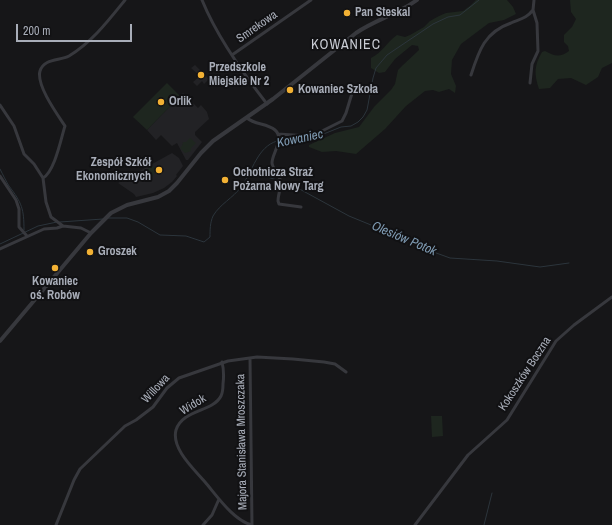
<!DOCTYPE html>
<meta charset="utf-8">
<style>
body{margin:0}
#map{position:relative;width:612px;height:525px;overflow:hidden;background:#161618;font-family:"Archivo Narrow",sans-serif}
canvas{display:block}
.scale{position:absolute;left:16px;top:24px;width:116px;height:18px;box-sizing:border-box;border:2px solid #a8adb8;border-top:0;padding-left:5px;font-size:12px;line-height:14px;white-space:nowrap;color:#a8adb8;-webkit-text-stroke:3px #111113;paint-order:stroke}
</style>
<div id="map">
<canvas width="612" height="525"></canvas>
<div class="scale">200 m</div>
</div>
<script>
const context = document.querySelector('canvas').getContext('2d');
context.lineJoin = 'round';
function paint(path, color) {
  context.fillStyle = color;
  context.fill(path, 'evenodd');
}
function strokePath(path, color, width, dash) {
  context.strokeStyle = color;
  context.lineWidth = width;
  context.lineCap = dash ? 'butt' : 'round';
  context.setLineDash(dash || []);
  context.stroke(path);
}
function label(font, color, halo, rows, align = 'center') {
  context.font = font + ' "Archivo Narrow",sans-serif';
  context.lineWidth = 4;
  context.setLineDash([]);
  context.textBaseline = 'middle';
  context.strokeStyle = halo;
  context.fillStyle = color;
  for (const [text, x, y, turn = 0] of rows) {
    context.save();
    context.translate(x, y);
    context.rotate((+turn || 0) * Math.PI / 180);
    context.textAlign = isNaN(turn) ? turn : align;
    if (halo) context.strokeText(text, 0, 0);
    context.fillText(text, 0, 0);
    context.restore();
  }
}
paint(new Path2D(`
 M 195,65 L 202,72 L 201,73 L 204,76 L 205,75 L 209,79 L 204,84 L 202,81 L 197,86 L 193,82 L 200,76 L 191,68 Z
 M 183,93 L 198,108 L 201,105 L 207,112 L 209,119 L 195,132 L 195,135 L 202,142 L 188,160 L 186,160 L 177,143 L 172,146 L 161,135 L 156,140 L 147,130 Z
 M 172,153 L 179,158 L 183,166 L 176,175 L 177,176 L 172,182 L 164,188 L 153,193 L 136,197 L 134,194 L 118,183 Z`), '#222225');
paint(new Path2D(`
 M 476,0 L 507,0 L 513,7 L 516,14 L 504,20 L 489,23 L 461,44 L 452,60 L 451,74 L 456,86 L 455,93 L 449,89 L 439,92 L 433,90 L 425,91 L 406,106 L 385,129 L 356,154 L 336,151 L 322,152 L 309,147 L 309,145 L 335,133 L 359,127 L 374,107 L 391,90 L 395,84 L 398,70 L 403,65 L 419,50 L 418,46 L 412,45 L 395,59 L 385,72 L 379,73 L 371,68 L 371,58 C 382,53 387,42 397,35 L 405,37 L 410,35 L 424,27 L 430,21 L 439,16 L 446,13 L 463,11 L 471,5 Z
 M 570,0 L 612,0 L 612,63 L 602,68 L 598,77 L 586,85 L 571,78 L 558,79 L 550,88 L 539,89 C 534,74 534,66 542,52 L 545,51 C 554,56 560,58 569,51 L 568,46 L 564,42 L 564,35 L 572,27 L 576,19 L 571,12 Z
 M 167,83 L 180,96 L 147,130 L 133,117 Z
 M 190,138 L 196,143 L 191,148 L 191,151 L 185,153 L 180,148 L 182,146 L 183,142 L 186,142 Z
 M 151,165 L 157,169 L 150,181 L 143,176 Z
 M 431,416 L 442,416 L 443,436 L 432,437 Z`), '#1e261f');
strokePath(new Path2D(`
 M 280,141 L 296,141 L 321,135 L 341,127 L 351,126 L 358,122 L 363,117 L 367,110 L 373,78 L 376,68 L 387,55 L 433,24 L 448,17 L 460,15 L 479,0
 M 0,169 C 3,175 6,181 9,186 C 22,203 24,209 24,230
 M 250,175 L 258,174 L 280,181
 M 283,182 L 294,186 L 349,216 L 393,234 L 400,235 L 420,244 L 428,250 L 450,258 L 497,261 L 540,267 L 569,263
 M 108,218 L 127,218 L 138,222 L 160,235 L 186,236 L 204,242 L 210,237 C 210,230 210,223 213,216 C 220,204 233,198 241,187 C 253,171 257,147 277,141
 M 60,222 L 103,219
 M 0,244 L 38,226 L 57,222
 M 484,525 L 492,493`), '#2c353c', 1);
strokePath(new Path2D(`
 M 202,0 C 217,37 242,72 267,104
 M 232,55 L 311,0
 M 471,75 C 479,50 485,32 511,23 C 520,19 527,18 533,10
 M 530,83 L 532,64 L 538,51 L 537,23 L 533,10 L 534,0
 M 0,105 L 14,126 L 24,154 L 34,164 L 43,178 L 46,202 L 51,217 L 63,226 L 81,228 L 91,233
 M 247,118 C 255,125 267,123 275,130 C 285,139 272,153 272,163 C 273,170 278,173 280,179 C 282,186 278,194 278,201 L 279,204 L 301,207
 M 278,134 L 308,136 L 314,135 L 342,121 L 346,113 L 353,90
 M 0,176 L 16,200 L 19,209 L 19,227 L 27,236
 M 43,178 C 55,171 61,138 65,126 C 57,114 36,85 40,71 C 44,58 60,61 69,56 C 92,42 108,21 125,0
 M 0,249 L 44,229 L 57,228 L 63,226
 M 250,358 L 252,525
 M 222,362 C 224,370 224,376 223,384 C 223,388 223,392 221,396 C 213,412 183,409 176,430 C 171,449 195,470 205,482 C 217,496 234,521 252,525
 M 56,525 L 74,480 L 80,469 L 125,426 L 136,420 L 153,407 L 167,388 L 179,378 L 228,361 L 257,357 L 293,359 L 324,362 L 335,364 L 346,372
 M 203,525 L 212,515 L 219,499
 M 415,525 L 468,455 L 507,420 L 556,341 L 574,325 L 612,297`), '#37383d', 3);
strokePath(new Path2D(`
 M 0,341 L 91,233 L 111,213 L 127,205 L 158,197 L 169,191 L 177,183 L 201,153 L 213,141 L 273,99 L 356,33 C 375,20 398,14 417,0`), '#37383d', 4);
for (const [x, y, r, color] of [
 [347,13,4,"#f2b134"],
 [201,75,4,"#f2b134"],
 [290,90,4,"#f2b134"],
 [161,102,4,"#f2b134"],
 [159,170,4,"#f2b134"],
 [225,180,4,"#f2b134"],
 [90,252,4,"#f2b134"],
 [55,268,4,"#f2b134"]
]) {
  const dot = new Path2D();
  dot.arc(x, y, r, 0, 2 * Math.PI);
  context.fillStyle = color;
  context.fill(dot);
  strokePath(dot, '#111113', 1.5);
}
label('bold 12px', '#a8adb8', '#111113', [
 ["Pan Steskal",355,13],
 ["Przedszkole",209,68],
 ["Miejskie Nr 2",209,82],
 ["Kowaniec Szkoła",298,90],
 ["Orlik",169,102],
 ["Zespół Szkół",151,163,"right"],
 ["Ekonomicznych",151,177,"right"],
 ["Ochotnicza Straż",233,173],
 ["Pożarna Nowy Targ",233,187],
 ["Groszek",98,252],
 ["Kowaniec",55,282,"center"],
 ["oś. Robów",55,296,"center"]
], 'left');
label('12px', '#a8adb8', '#111113', [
 ["Smrekowa",257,27,-35],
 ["Kokoszków Boczna",525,374,-57],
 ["Willowa",156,389,-47],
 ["Widok",193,405,-31],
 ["Majora Stanisława Mroszczaka",242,442,-91]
]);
label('italic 13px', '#7f9bb3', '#111113', [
 ["Kowaniec",300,139,-12],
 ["Olesiów Potok",404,239,23]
]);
context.letterSpacing = '1px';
label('14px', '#c9ccd4', '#111113', [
 ["KOWANIEC",346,45]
]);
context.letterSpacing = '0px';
</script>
